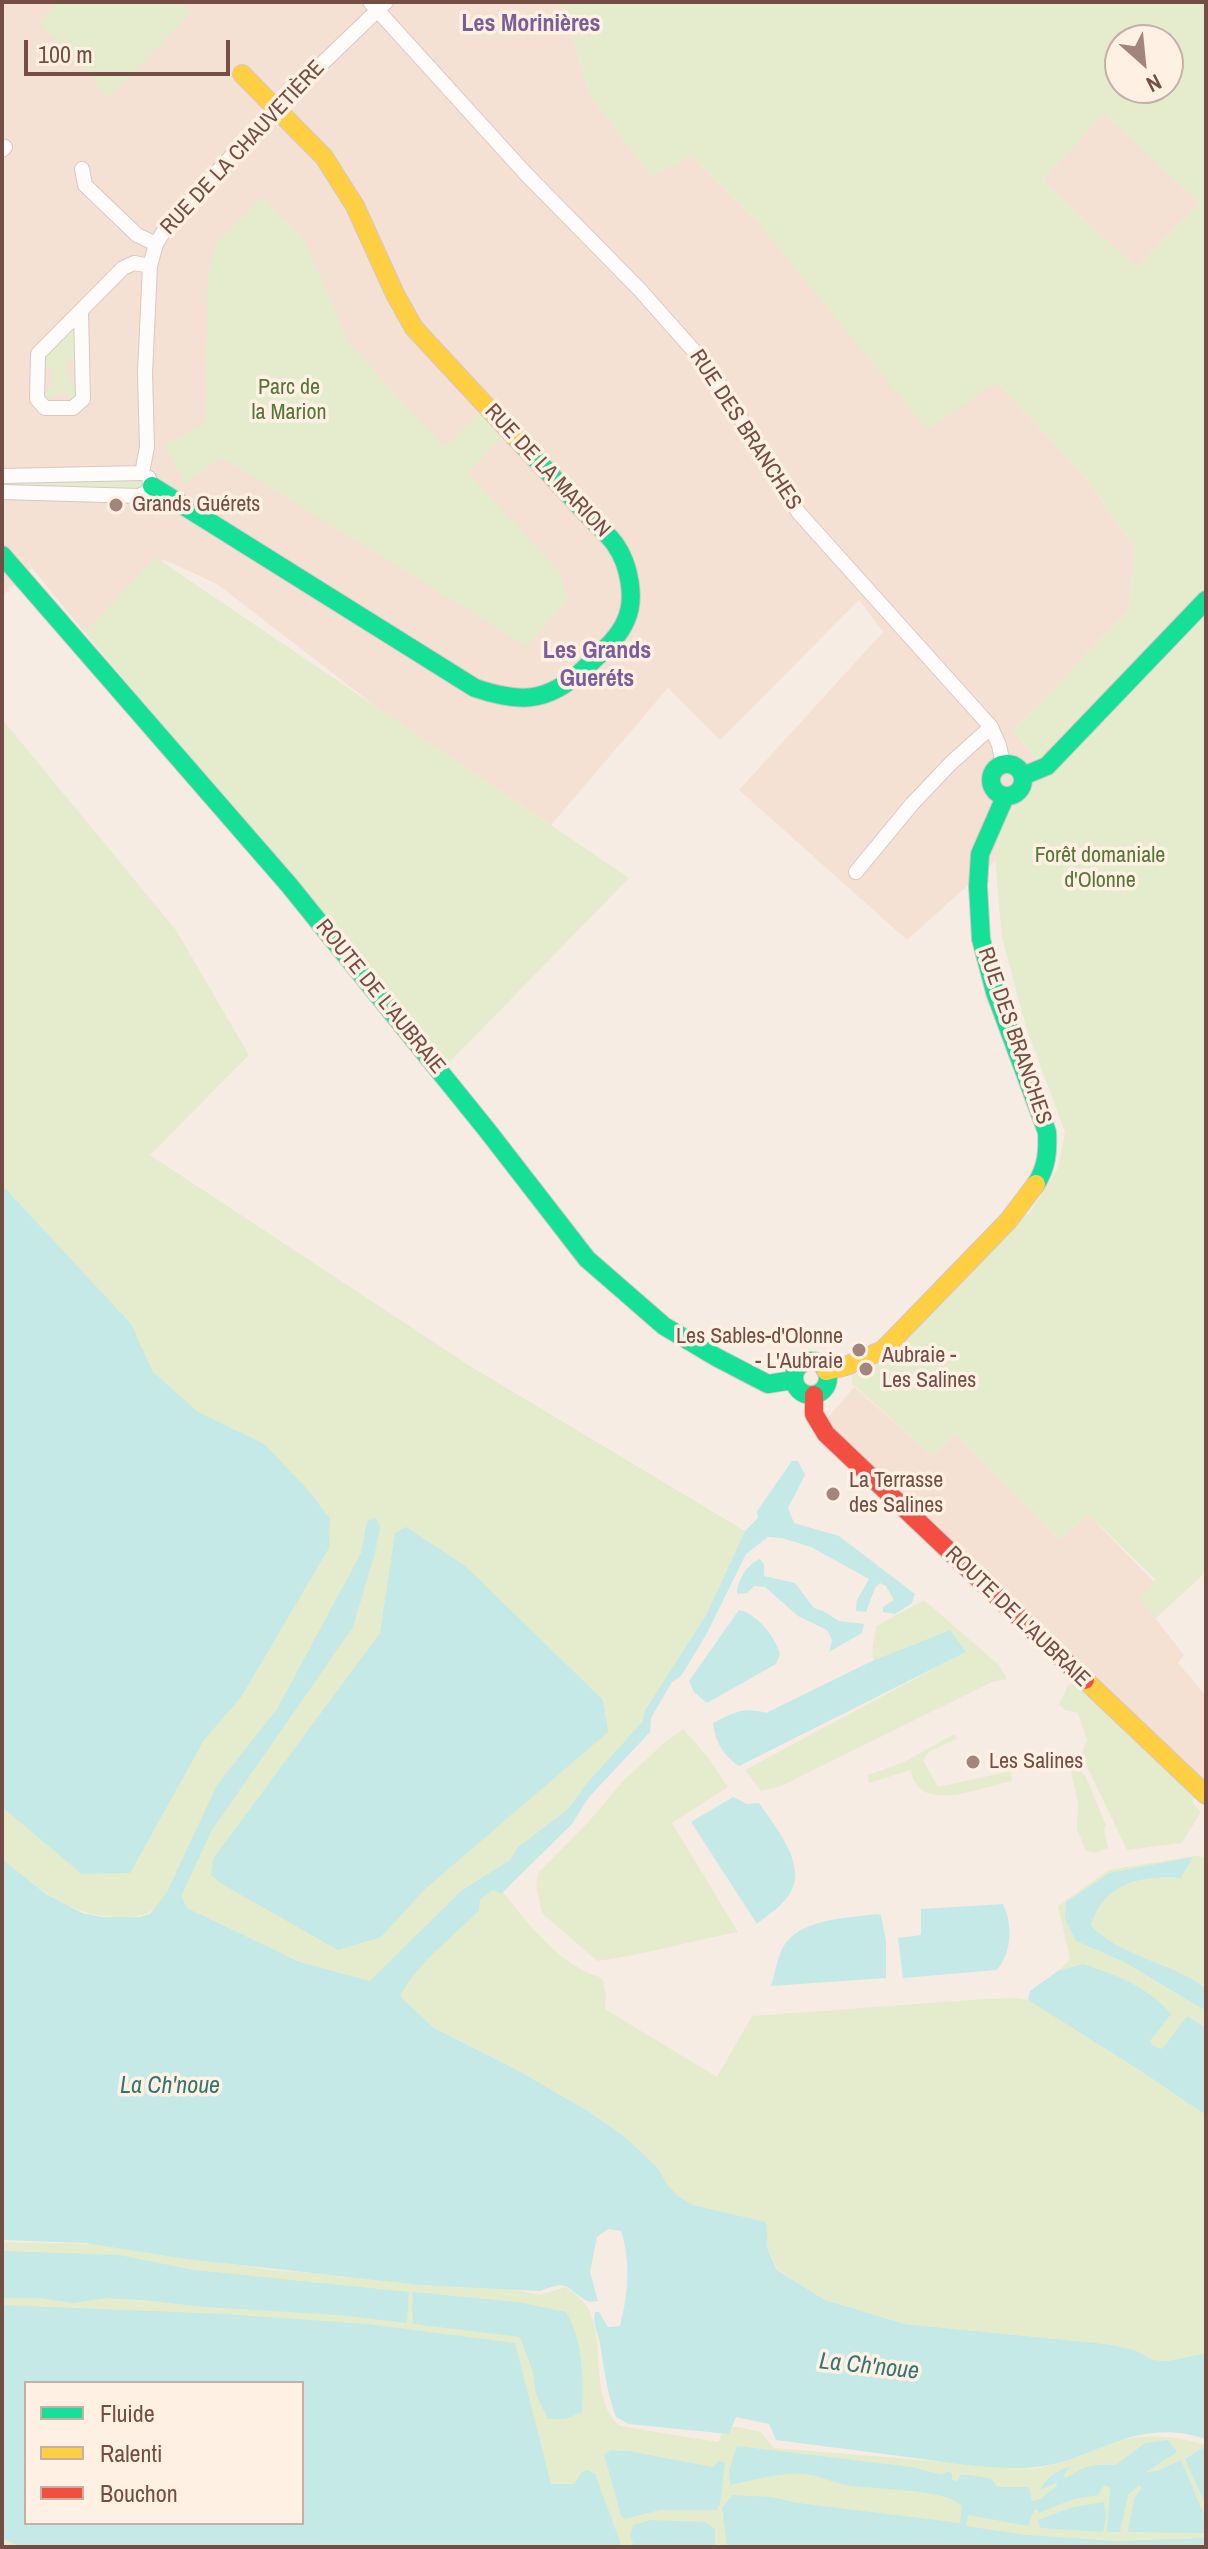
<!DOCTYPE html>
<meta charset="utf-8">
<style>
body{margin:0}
#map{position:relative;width:1208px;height:2549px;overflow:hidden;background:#f6ece4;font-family:"Archivo Narrow",sans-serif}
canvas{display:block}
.frame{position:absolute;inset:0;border:4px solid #744d44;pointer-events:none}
.legend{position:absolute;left:24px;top:2381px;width:280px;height:144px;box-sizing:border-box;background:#fff0e4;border:2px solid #c7afa4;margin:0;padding:10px 14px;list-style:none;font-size:24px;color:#744d44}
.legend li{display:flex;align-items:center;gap:16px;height:40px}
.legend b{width:40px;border:2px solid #c7afa4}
.north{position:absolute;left:1104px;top:24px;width:80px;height:80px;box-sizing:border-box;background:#fff0e4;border:2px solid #c7afa4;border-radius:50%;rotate:153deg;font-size:22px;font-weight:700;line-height:32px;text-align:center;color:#744d44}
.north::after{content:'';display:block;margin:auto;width:28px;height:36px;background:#a2857c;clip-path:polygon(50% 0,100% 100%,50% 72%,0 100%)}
.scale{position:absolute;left:24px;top:40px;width:206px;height:36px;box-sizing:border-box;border:4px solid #744d44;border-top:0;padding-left:10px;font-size:24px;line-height:28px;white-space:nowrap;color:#744d44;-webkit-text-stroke:6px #fff0e4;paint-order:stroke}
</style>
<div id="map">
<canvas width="1208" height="2549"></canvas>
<div class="frame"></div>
<ul class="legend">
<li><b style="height:10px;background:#16e098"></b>Fluide</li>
<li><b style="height:10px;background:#ffcf43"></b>Ralenti</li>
<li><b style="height:10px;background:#f24e42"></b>Bouchon</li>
</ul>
<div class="north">N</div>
<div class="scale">100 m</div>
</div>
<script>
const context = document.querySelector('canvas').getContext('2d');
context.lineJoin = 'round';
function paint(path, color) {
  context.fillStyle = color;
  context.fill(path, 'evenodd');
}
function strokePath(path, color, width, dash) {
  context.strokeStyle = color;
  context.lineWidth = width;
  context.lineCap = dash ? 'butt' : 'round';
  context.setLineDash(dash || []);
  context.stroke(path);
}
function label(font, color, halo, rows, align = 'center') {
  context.font = font + ' "Archivo Narrow",sans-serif';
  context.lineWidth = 7;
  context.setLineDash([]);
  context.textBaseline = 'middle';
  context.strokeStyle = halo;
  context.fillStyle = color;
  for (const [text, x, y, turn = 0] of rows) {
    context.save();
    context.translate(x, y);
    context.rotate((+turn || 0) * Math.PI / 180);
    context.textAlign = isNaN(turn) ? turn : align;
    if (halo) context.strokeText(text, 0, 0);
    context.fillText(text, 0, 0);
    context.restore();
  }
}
paint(new Path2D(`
 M 2,2 L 560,2 L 591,97 L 652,177 L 691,155 L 753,217 L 996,381 L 1086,478 L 1134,548 L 1129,610 L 1013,730 L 1046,772 L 1001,822 L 995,861 L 907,940 L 739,790 L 883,632 L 859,600 L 720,740 L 668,688 L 551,825 L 383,712 L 217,584 L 165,560 L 160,561 L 85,633 L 32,568 L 2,596 Z
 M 1104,113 L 1199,202 L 1137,268 L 1042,180 Z
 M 854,1387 L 933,1456 L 955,1434 L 1060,1540 L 1088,1514 L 1155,1583 L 1141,1600 L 1184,1655 L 1178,1663 L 1206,1696 L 1206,1806 L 1057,1669 L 825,1421 Z`), '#f4e1d4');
paint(new Path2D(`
 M 57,2 L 171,2 L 161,16 L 174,2 L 182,2 L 192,12 L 108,98 L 95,86 L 98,81 L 38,23 Z
 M 560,2 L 1206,2 L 1206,1572 L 1155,1619 L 1138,1597 L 1156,1580 L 1088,1514 L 1060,1540 L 955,1434 L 933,1456 L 852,1384 L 851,1373 L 894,1349 L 1026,1214 L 1028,1215 L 1058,1168 L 1065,1132 L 1026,1027 L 1002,937 L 995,861 L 1001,822 L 1046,772 L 1013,730 L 1129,610 L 1134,548 L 1086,478 L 997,382 L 927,430 L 753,217 L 691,155 L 652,177 L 591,97 ZM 1120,40 L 1168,40 L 1168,88 L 1120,88 ZM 1104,114 L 1199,202 L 1137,268 L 1042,180 Z
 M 262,197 L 303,237 L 349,343 L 445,447 L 480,412 L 503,436 L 468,473 L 560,572 L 568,601 L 526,646 L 221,457 L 185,484 L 164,445 L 205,423 L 208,273 L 217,243 Z
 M 71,331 L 76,335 L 76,359 L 66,361 L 69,383 L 78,382 L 79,398 L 70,405 L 70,393 L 50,395 L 49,403 L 46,403 L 41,390 L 52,388 L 52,368 L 42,369 L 44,359 Z
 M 7,479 L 140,480 L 143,483 L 140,488 L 123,489 L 8,488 Z
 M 155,557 L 629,878 L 446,1066 L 85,633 Z
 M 2,719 L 176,930 L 249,1055 L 150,1155 L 470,1366 L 745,1531 L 706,1615 L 645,1710 L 642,1722 L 586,1784 L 568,1809 L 518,1847 L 510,1860 L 488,1874 C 521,1912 551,1962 602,1978 L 606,1995 L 605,2009 L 717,2077 L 752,2016 L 984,1999 L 1014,1998 L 1028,2000 L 1030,1991 L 1058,1971 L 1070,1959 L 1058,1906 L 1108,1870 L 1195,1856 L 1206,1857 L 1206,1988 C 1172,1963 1118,1956 1091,1925 C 1104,1883 1140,1875 1181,1878 L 1192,1858 L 1109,1873 L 1066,1902 L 1065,1918 L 1076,1941 L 1124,1962 L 1206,2011 L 1206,2353 L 1168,2361 L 1153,2360 L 1135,2350 L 1106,2344 L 905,2324 L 825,2300 L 778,2270 L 768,2251 L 765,2222 L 693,2205 L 678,2196 L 666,2183 L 658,2168 L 625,2137 L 588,2111 L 519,2071 L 434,2028 L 402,1998 L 370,1981 L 300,1962 L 187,1908 L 167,1892 C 150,1917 145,1917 116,1917 C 68,1916 38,1887 2,1859 Z
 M 924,1600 L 999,1665 L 1007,1679 L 992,1682 L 779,1787 L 761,1791 L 745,1770 L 965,1652 L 950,1630 L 874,1661 L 872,1651 L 876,1626 Z
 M 1073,1683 L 1194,1796 L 1193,1803 L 1201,1812 L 1182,1843 L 1127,1850 L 1081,1754 L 1087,1740 L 1078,1713 L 1065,1710 L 1059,1705 L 1068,1685 Z
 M 683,1729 L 707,1756 L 728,1787 L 672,1823 L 738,1932 C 690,1941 644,1955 597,1961 L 542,1913 L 536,1885 L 539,1872 L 591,1819 L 622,1782 L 666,1741 Z
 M 954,1734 L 957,1739 L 930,1751 L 923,1760 L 938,1787 L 1006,1772 L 1011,1772 L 1012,1781 C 982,1787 917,1816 911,1770 L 869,1783 L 868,1775 L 904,1762 Z
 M 1074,1762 L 1086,1777 L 1106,1825 L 1104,1829 L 1108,1848 L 1095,1853 L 1086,1851 L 1077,1829 L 1078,1802 L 1071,1772 Z
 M 2,2242 L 97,2244 L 272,2270 L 501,2287 L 540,2295 L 565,2287 C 573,2293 583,2299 588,2308 C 607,2344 588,2398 620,2426 L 718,2442 L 723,2431 L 727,2427 L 738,2427 L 761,2432 L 774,2448 L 1034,2469 C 1056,2465 1073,2457 1094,2448 C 1127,2434 1173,2432 1206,2446 L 1206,2547 L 2,2547 ZM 26,2383 L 302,2383 L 302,2523 L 26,2523 Z`), '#e5eccd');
paint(new Path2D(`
 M 2,1185 L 131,1324 L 153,1372 L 198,1412 L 264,1444 L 308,1490 L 330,1519 L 329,1548 L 241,1697 L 204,1740 L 130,1873 L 82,1874 L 2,1807 Z
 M 792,1461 L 798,1461 L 805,1475 L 788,1508 L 794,1523 L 839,1536 L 915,1594 L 912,1603 L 895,1614 L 883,1612 L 883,1607 L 894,1600 L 886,1586 L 880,1583 L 875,1588 L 866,1612 L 856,1611 L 857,1600 L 869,1579 L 811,1547 L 782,1538 L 768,1537 L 746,1554 L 707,1633 L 681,1676 L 672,1682 L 651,1718 L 650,1732 L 589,1797 L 572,1824 L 501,1894 L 493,1890 L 480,1899 L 479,1911 C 452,1937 420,1961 401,1994 L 402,1998 L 434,2028 L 519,2071 L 588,2111 L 625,2137 L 658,2168 L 666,2183 L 678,2196 L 693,2205 L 766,2222 L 768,2251 L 777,2270 L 825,2300 L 905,2324 L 1106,2344 L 1135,2350 L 1153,2360 L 1168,2361 L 1206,2353 L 1206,2439 C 1129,2414 1092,2466 1024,2468 C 988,2469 951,2463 915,2458 C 869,2452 823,2446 776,2440 L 769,2424 L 736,2417 L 729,2434 L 629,2424 L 616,2417 C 607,2393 604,2368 600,2343 C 598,2332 592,2322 595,2312 L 599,2312 L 608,2327 L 620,2326 C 628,2295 631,2262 621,2231 L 608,2229 L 597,2237 L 590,2272 L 598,2301 L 590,2302 C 564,2291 574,2278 540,2291 L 421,2285 L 186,2259 L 86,2243 L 2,2240 L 2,1859 L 46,1894 L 82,1913 L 103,1917 L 140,1917 L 150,1914 L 167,1892 L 217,1785 L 277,1709 L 361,1553 L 367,1521 L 376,1518 L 380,1528 L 375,1553 L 353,1627 L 212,1830 L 181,1896 L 187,1908 L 300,1962 L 370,1981 L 461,1891 L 510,1860 L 518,1847 L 568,1809 L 586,1784 L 642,1722 L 645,1710 L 706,1615 L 745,1531 L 758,1518 L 757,1511 Z
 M 406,1527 L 464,1565 L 603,1700 L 608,1732 L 425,1889 L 381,1937 L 338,1950 L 220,1883 L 211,1875 L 213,1859 L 380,1633 L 395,1533 Z
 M 760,1559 L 764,1564 L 764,1576 L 795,1583 L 814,1608 L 823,1611 L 839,1621 L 864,1624 L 862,1633 L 829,1652 L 832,1640 L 827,1630 L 798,1616 L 765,1587 L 754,1586 L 747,1593 L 737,1594 C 737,1581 747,1564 760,1559 Z
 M 739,1610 C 758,1614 775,1637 780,1654 L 776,1664 L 707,1703 L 694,1692 L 689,1681 Z
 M 950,1630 L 966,1652 L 739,1766 C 723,1756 715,1741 713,1723 C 732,1713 745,1706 766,1713 L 870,1662 Z
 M 733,1797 L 747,1804 L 759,1803 C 776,1828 812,1869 786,1899 C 778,1909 766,1916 757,1924 L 691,1822 Z
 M 1193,1857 L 1181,1878 C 1141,1875 1104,1883 1091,1925 C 1117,1955 1172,1963 1206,1988 L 1206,2011 L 1124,1962 L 1076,1941 L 1065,1919 L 1066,1902 L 1109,1873 Z
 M 1003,1904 C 1013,1925 1012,1952 997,1970 L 903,1978 L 898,1938 L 921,1935 L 921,1909 Z
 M 876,1914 L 881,1915 L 886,1941 L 886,1978 L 771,1986 C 776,1971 778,1949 790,1938 C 811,1918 850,1918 876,1914 Z
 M 1083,1964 C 1117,1975 1148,1987 1171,2014 L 1150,2041 L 1153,2046 L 1161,2049 L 1164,2047 L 1187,2016 L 1206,2028 L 1206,2115 L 1141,2071 L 1028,2000 L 1030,1991 L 1058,1971 Z
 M 2,2251 L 119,2255 L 194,2270 L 409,2292 L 407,2323 L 339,2315 L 205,2307 L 142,2300 L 107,2298 L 73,2303 L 41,2298 L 2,2298 Z
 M 412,2292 L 518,2302 L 566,2312 C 584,2344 583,2376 582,2412 L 565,2419 L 548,2419 L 536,2395 L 533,2372 L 520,2337 L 413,2324 Z
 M 2,2305 L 225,2314 L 368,2324 L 515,2343 L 551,2484 L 574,2484 L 582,2472 L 588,2470 L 595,2474 L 622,2547 L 21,2547 L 2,2538 ZM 26,2383 L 302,2383 L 302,2523 L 26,2523 Z
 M 1168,2440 L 1177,2452 L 1146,2472 L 1157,2471 L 1181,2460 L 1206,2519 L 1206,2533 L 1128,2532 L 1134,2499 L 1142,2488 L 1139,2485 L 1128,2495 L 1120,2532 L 1107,2532 L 1110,2487 L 1104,2485 L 1098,2495 L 1074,2499 L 1038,2513 L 1038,2510 L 1034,2510 L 1028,2526 L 968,2515 L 966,2526 L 1026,2535 L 1116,2541 L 1206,2538 L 1206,2547 L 727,2547 L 722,2508 L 732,2495 L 771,2497 L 798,2503 L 960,2523 L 962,2506 C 945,2488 874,2490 847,2485 C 833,2483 819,2475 805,2474 C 780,2472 754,2480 730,2485 L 729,2471 L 737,2446 L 912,2467 L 942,2475 L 948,2471 L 952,2473 L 952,2480 L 958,2481 L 961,2474 L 991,2478 L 997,2487 L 1029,2487 L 1032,2501 L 1040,2499 L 1057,2486 L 1056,2483 L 1040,2490 C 1048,2476 1055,2472 1070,2466 L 1063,2476 L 1066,2478 C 1087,2465 1091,2464 1116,2465 L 1145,2443 Z
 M 1203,2448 L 1206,2449 L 1206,2505 L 1185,2459 Z
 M 611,2450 L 629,2451 L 712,2467 L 720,2461 L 725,2463 L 720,2504 L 716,2510 L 660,2510 L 625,2519 L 621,2516 L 604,2454 Z
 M 1104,2502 L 1106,2517 L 1103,2532 L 1041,2528 L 1038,2520 L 1073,2507 Z
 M 651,2520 L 705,2522 L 715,2529 L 715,2547 L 634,2547 L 630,2535 L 633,2525 Z`), '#c5e9e6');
const street = new Path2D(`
 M 370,2 L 526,174 L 640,290 L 710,369 L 799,513 L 991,727 L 999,745 L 1003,764
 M 2,150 L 5,147
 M 82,169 L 85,185 L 137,235 L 156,244
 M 81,312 L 83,399 L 73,408 L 45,408 L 37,399 L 38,354 L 123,268 L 134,263 L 150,266
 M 142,473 L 147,447 L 145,373 L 150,266 L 156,244 L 167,226 L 276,108 L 386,2
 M 2,476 L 142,473
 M 2,492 L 140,496 L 151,489 L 149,478
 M 856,872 L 912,804 L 951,763 L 991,727`);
const fast = new Path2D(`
 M 152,486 L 475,688 C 519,703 546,703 582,671 C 597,656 618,640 626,620 C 636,598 629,564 615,544 C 607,533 595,523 586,513 C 562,487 539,462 515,437
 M 2,555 L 289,885 L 487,1130 L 587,1259 L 664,1326 L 716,1357 L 768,1384 L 793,1380
 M991 780a16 16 0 1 1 32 0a16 16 0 1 1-32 0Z
 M 1023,776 L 1047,766 L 1206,600
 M 1005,797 L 980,854 L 978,886 L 981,939 L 995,992 L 1047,1132 C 1048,1151 1047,1167 1036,1184
 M794 1378a17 17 0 1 1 34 0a17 17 0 1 1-34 0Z`);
const slow = new Path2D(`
 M 242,74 L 324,157 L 355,206 L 395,294 L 414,328 L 515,437
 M 826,1371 L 846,1366 L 883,1350 L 1008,1221 L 1036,1184
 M 1085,1680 L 1206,1795`);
const jam = new Path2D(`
 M 814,1395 L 814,1414 L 826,1434 L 1085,1680`);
strokePath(street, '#d7c8c2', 16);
strokePath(fast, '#d6c7c1', 20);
strokePath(slow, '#d6c7c1', 20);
strokePath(jam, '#d6c7c1', 20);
strokePath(street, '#fefcfb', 14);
strokePath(fast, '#16e098', 18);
strokePath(slow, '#ffcf43', 18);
strokePath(jam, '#f24e42', 18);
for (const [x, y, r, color] of [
 [116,505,8,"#a2857c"],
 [859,1350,8,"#a2857c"],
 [866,1369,8,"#a2857c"],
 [833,1494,8,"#a2857c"],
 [973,1762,8,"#a2857c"]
]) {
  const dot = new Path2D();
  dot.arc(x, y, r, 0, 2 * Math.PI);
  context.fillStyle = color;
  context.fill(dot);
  strokePath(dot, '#fff0e4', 3);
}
label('22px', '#744d44', '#fff0e4', [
 ["RUE DE LA CHAUVETIÈRE",243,148,-47],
 ["RUE DES BRANCHES",745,430,57],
 ["RUE DE LA MARION",547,471,47],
 ["ROUTE DE L'AUBRAIE",380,997,51],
 ["RUE DES BRANCHES",1014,1036,71],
 ["ROUTE DE L'AUBRAIE",1017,1617,44]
]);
label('22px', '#557539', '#fff0e4', [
 ["Parc de",289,388],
 ["la Marion",289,413],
 ["Forêt domaniale",1100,856],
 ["d'Olonne",1100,881]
]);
label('22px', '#744d44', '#fff0e4', [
 ["Grands Guérets",132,505],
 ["Les Sables-d'Olonne",843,1337,"right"],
 ["- L'Aubraie",843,1362,"right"],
 ["Aubraie -",882,1356],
 ["Les Salines",882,1381],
 ["La Terrasse",849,1481],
 ["des Salines",849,1506],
 ["Les Salines",989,1762]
], 'left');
label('bold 24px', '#7b5e99', '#fff0e4', [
 ["Les Morinières",531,25],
 ["Les Grands",597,652],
 ["Gueréts",597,680]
]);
label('italic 24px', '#347574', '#fff0e4', [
 ["La Ch'noue",170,2087],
 ["La Ch'noue",869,2367,6]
]);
</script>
